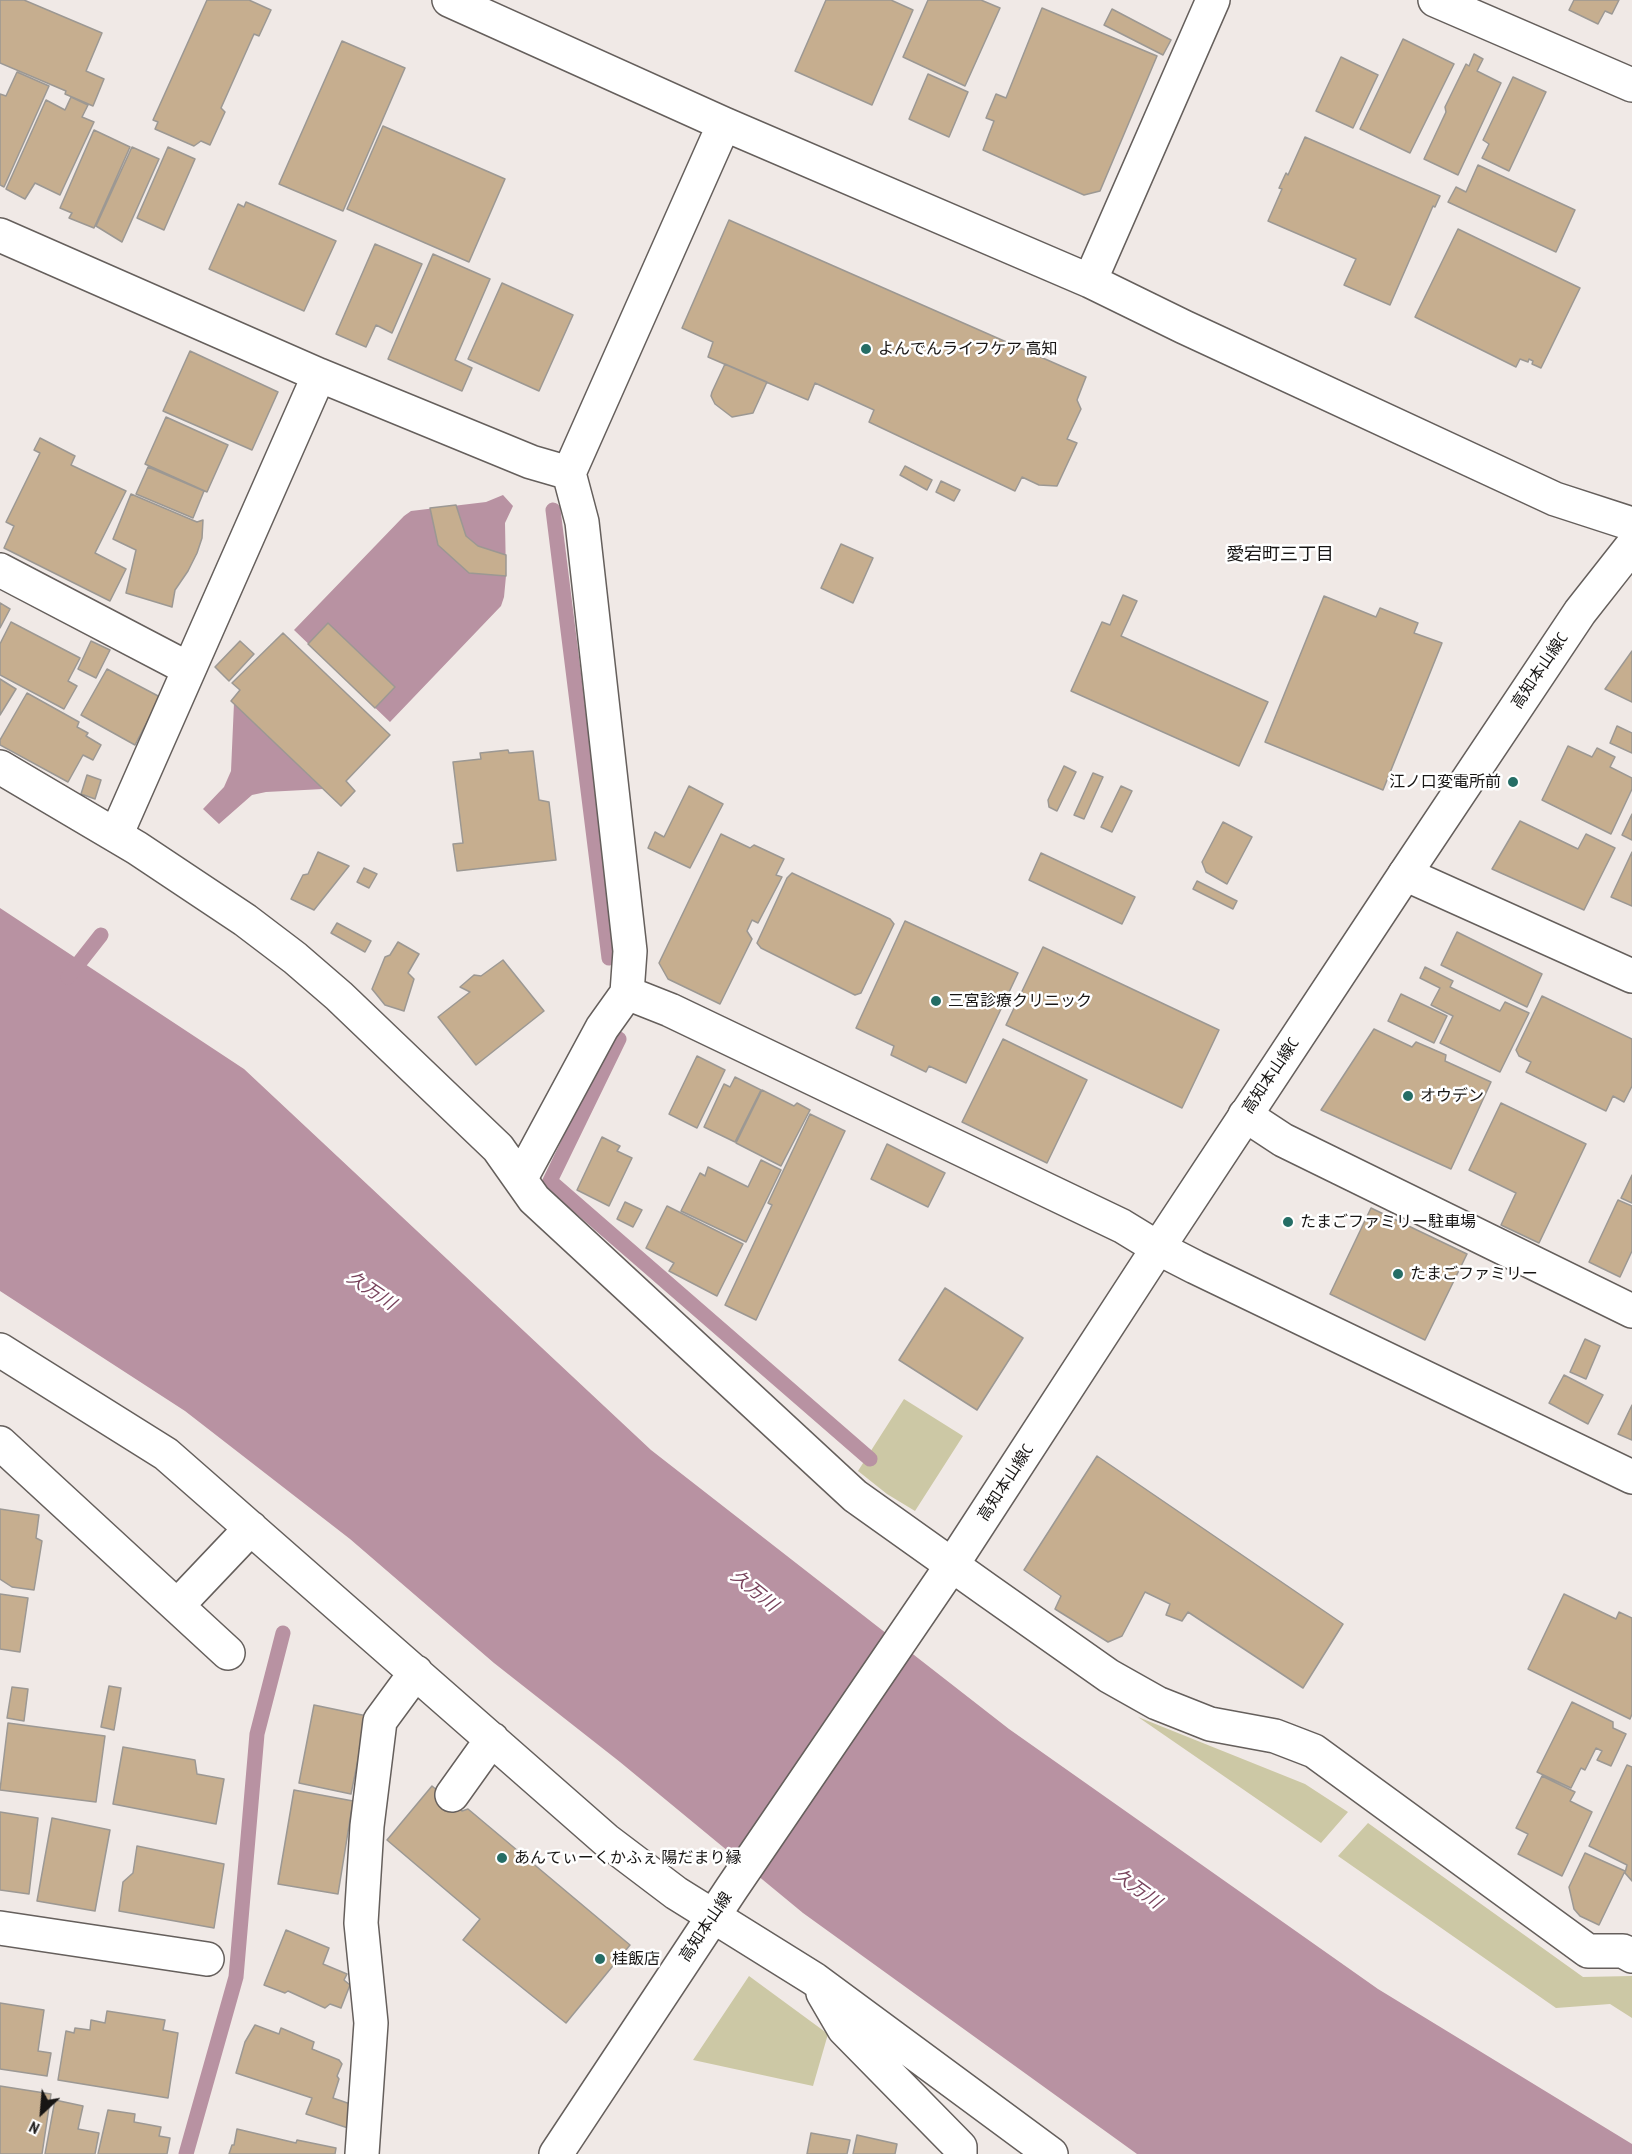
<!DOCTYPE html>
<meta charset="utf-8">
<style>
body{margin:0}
#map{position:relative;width:1632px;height:2154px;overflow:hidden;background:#f0e9e6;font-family:"PT Sans Narrow",sans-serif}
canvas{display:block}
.north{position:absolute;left:12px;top:2082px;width:60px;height:60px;-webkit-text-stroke:4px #fff;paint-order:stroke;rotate:206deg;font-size:16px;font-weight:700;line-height:24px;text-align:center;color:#171514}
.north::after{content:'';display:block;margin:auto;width:21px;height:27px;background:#171514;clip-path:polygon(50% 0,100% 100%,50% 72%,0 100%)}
</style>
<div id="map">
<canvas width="1632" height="2154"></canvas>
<div class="north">N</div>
</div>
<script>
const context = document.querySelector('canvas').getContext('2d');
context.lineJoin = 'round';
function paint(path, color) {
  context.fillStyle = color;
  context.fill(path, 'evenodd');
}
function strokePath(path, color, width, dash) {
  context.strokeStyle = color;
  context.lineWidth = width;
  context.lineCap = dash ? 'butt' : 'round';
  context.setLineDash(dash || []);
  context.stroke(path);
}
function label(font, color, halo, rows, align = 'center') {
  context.font = font + ' "PT Sans Narrow","Noto Sans JP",sans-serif';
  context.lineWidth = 5;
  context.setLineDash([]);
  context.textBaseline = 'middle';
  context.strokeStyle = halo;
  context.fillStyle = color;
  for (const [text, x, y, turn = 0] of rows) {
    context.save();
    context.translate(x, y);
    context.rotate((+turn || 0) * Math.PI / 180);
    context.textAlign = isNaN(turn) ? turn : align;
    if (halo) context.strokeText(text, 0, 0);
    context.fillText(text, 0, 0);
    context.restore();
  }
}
paint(new Path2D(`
 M 904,1399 L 963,1436 L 915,1511 L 887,1494 L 858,1471 Z
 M 1138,1717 L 1305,1784 L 1348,1812 L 1321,1843 Z
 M 1368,1823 L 1583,1977 L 1632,1976 L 1632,2018 L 1610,2004 L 1556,2008 L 1338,1856 Z
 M 749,1976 L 828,2034 L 813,2086 L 693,2060 Z`), '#ccc8a5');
paint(new Path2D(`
 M 503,495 L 513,506 L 505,523 L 506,576 L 504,597 L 501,606 L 390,722 L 294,630 L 404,516 L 411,511 L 486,502 Z
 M 234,703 L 323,789 L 266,792 L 252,795 L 219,824 L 203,809 L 224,787 L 231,771 Z
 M 0,908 L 244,1069 L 651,1450 L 1009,1729 L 1378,1989 L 1632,2144 L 1632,2154 L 1137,2154 L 803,1913 L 620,1762 L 494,1663 L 350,1539 L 185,1411 L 0,1291 Z`), '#b892a2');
strokePath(new Path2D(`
 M 553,510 L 609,958
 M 68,977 L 101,935
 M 619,1039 L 550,1181 L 870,1459
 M 186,2154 L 236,1977 L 257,1734 L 283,1633`), '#b892a2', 15);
const building = new Path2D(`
 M 0,0 L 24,0 L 102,33 L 86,71 L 104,79 L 93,106 L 65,94 L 66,91 L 0,63 Z
 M 207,0 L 249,0 L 271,10 L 259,36 L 254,34 L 221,108 L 225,112 L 210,145 L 201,141 L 194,146 L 155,129 L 158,122 L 153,120 Z
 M 826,0 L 891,0 L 913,10 L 872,105 L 795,71 Z
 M 928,0 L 981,0 L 1000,8 L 965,86 L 903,57 Z
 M 1574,0 L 1619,0 L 1612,14 L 1605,11 L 1598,24 L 1569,10 Z
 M 1042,8 L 1157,56 L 1100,191 L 1084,195 L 983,150 L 994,121 L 986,118 L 996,94 L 1006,98 Z
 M 1112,9 L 1171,40 L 1163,55 L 1104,25 Z
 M 1403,39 L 1454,64 L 1410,153 L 1360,129 Z
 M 342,41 L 405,68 L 343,211 L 279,184 Z
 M 1474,54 L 1483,59 L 1477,71 L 1501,83 L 1458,175 L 1424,159 L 1446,112 L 1445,107 L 1466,64 L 1469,66 Z
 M 1341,57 L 1378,75 L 1353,128 L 1316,111 Z
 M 17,72 L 49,86 L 4,187 L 0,185 L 0,94 L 6,96 Z
 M 928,74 L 968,92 L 949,137 L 909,119 Z
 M 1513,77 L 1546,92 L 1509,171 L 1482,158 L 1489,144 L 1483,140 Z
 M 71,97 L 88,105 L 82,117 L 94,122 L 60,195 L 35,183 L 25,199 L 6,189 L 46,100 L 65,110 Z
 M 383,126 L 505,179 L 469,262 L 347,209 Z
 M 94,130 L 130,147 L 94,228 L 69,218 L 72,213 L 60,208 Z
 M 1305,137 L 1440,196 L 1435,207 L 1433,206 L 1390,305 L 1344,285 L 1356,259 L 1268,221 L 1282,189 L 1279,188 L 1286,173 L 1288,175 Z
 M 132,147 L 159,159 L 122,242 L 96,226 Z
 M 168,147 L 195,159 L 164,230 L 137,218 Z
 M 1478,165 L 1575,210 L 1556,252 L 1448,202 L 1456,187 L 1466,192 Z
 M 246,202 L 336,241 L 304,311 L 209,269 L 238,204 L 244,207 Z
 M 729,220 L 1086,377 L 1077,400 L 1081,409 L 1067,439 L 1077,443 L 1057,486 L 1039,485 L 1022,477 L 1015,491 L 869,422 L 874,410 L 815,383 L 808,400 L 708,357 L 713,342 L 682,328 Z
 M 1458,229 L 1580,288 L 1541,368 L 1532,364 L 1533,361 L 1529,359 L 1528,362 L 1520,359 L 1516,367 L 1415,317 Z
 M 375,244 L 422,264 L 392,333 L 376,325 L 366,347 L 336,334 Z
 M 433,254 L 490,279 L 455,360 L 472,368 L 462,391 L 388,359 Z
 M 502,283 L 573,315 L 539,391 L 468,359 Z
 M 190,351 L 278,392 L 252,450 L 163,411 Z
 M 725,364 L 767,382 L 753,413 L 732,417 L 715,404 L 711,396 L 712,392 Z
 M 166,417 L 228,445 L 207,492 L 145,464 Z
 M 40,438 L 75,456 L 71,465 L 126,491 L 95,553 L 126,569 L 110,601 L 4,548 L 14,526 L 6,522 L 40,453 L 34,450 Z
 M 905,466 L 932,480 L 927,490 L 900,475 Z
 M 148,467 L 204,491 L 193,518 L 136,494 Z
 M 941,481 L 960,490 L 954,501 L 936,492 Z
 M 131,494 L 197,522 L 203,520 L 202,538 L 197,553 L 188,571 L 175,590 L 172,607 L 126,593 L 136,550 L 113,539 Z
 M 456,505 L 466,536 L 478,546 L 506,555 L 506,576 L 469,573 L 438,545 L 430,508 Z
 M 841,544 L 873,558 L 853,603 L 821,588 Z
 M 1123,595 L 1137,601 L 1121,636 L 1268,702 L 1239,766 L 1071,691 L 1102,622 L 1110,625 Z
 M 1324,596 L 1376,617 L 1380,608 L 1418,623 L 1414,633 L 1442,643 L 1383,790 L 1265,742 Z
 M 0,603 L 10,609 L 0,628 Z
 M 11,622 L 80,658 L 68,681 L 77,686 L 64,709 L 0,675 L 0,644 Z
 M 328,623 L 395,687 L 375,708 L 308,644 Z
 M 283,633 L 390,735 L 346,781 L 355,791 L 341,806 L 231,701 L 240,690 L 232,683 Z
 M 91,641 L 110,650 L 96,678 L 78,669 Z
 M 240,641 L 254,654 L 229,681 L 215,667 Z
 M 1632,651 L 1632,702 L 1605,689 Z
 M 107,669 L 160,697 L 135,745 L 81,715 Z
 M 0,679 L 16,689 L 0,715 Z
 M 27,693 L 79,722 L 77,727 L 88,733 L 86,736 L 101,745 L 93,760 L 83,755 L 68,782 L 0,745 L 0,740 Z
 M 1617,726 L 1632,733 L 1632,753 L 1610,743 Z
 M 1568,746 L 1592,757 L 1597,748 L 1615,757 L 1610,767 L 1632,778 L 1632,789 L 1611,834 L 1542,800 Z
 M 508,750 L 509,753 L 533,751 L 539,800 L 549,802 L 556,860 L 457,871 L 453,844 L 463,843 L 453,762 L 481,759 L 480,753 Z
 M 1064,766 L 1076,772 L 1057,811 L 1049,807 L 1048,800 Z
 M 1093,773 L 1103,777 L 1084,819 L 1074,815 Z
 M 87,775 L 101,780 L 95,799 L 81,794 Z
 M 689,786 L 723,804 L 690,868 L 648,848 L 655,832 L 664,837 Z
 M 1121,786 L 1132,791 L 1112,832 L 1101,827 Z
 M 1632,814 L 1632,840 L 1622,835 Z
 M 1520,821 L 1578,849 L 1586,834 L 1615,848 L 1584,910 L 1492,869 Z
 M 1223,822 L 1252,837 L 1227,884 L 1206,872 L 1202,862 Z
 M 721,834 L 750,848 L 754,845 L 784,859 L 776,875 L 782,877 L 758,923 L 752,920 L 747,931 L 752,939 L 720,1004 L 668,979 L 659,963 Z
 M 318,852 L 349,866 L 314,910 L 291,899 L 303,875 L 308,874 Z
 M 1632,852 L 1632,906 L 1611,897 Z
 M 1041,853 L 1135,897 L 1122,924 L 1029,880 Z
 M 364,868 L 377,874 L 369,888 L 357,882 Z
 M 792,873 L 890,919 L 894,924 L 861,993 L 855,995 L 761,948 L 757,943 L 787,878 Z
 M 1197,881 L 1237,901 L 1233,909 L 1193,889 Z
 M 905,921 L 1018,973 L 966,1083 L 929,1066 L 926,1072 L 891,1055 L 894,1046 L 856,1028 Z
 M 337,923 L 371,941 L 365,952 L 331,933 Z
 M 1457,932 L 1542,974 L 1527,1007 L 1441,965 Z
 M 398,942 L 419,954 L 408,973 L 414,979 L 404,1011 L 385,1005 L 372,989 L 385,957 L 390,955 Z
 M 1043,947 L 1219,1030 L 1182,1108 L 1006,1025 Z
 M 503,960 L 544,1011 L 476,1065 L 438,1017 L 470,992 L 460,987 L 474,975 L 481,976 Z
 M 1425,967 L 1453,981 L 1450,987 L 1500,1011 L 1505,1002 L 1529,1013 L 1500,1072 L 1440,1043 L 1453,1016 L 1431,1005 L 1440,988 L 1420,978 Z
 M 1401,994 L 1447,1016 L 1434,1043 L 1388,1021 Z
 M 1542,996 L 1632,1039 L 1632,1086 L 1624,1102 L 1613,1096 L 1606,1111 L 1526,1072 L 1531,1062 L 1519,1056 L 1516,1050 Z
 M 1374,1029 L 1412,1047 L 1416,1042 L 1446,1055 L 1445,1061 L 1491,1082 L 1451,1169 L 1321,1110 Z
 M 1003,1039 L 1087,1080 L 1047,1163 L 962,1122 Z
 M 697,1056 L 725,1070 L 697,1128 L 669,1114 Z
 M 735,1077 L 761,1090 L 735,1142 L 704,1127 L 724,1084 L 730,1087 Z
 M 762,1090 L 794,1106 L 797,1103 L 810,1110 L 781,1166 L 736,1143 Z
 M 1501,1103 L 1586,1144 L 1539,1243 L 1501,1225 L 1516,1193 L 1469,1170 Z
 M 810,1114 L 845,1131 L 756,1320 L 725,1305 L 772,1205 L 768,1203 Z
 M 602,1137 L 620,1146 L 617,1151 L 632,1158 L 609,1206 L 577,1190 Z
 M 887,1144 L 945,1173 L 928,1207 L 871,1179 Z
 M 761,1160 L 781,1170 L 746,1242 L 681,1211 L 700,1173 L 705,1176 L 708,1167 L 748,1187 Z
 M 1632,1175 L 1632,1203 L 1621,1198 Z
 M 1618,1200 L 1632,1206 L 1632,1251 L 1620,1277 L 1589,1262 Z
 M 625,1202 L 642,1210 L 633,1227 L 617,1219 Z
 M 667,1206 L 743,1244 L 717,1296 L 669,1271 L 674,1263 L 646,1248 Z
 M 1371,1208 L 1467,1254 L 1425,1340 L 1330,1294 Z
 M 945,1288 L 1023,1338 L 977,1410 L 899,1360 Z
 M 1585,1339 L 1600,1346 L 1586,1379 L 1570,1372 Z
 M 1564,1375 L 1603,1395 L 1588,1424 L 1549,1403 Z
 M 1632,1405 L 1632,1440 L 1618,1434 Z
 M 1097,1456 L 1343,1624 L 1303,1688 L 1188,1612 L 1182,1621 L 1166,1615 L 1170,1604 L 1145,1592 L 1122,1636 L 1108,1642 L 1055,1609 L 1061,1596 L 1024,1570 Z
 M 0,1509 L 39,1515 L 36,1538 L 42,1541 L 34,1590 L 12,1587 L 0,1579 Z
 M 0,1594 L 28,1598 L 20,1652 L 0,1649 Z
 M 1564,1594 L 1616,1619 L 1619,1612 L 1632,1618 L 1632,1714 L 1630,1719 L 1528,1669 Z
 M 109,1686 L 121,1688 L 114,1730 L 101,1727 Z
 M 12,1687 L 28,1689 L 24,1721 L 7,1718 Z
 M 1572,1702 L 1613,1722 L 1613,1728 L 1626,1734 L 1611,1766 L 1597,1760 L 1602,1751 L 1596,1748 L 1585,1770 L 1581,1768 L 1571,1788 L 1537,1772 Z
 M 314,1705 L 367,1716 L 351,1794 L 299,1783 Z
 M 8,1723 L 105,1736 L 96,1802 L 0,1790 Z
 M 123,1747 L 195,1760 L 197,1774 L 224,1779 L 216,1824 L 113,1804 Z
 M 1627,1765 L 1632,1767 L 1632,1881 L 1625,1873 L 1627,1865 L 1589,1846 Z
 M 1542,1776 L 1575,1792 L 1570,1801 L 1592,1812 L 1562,1876 L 1518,1854 L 1528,1834 L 1516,1828 Z
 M 432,1786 L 462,1811 L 468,1809 L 630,1945 L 566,2023 L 463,1940 L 480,1919 L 387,1840 Z
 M 294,1790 L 353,1801 L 338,1894 L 278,1884 Z
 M 0,1812 L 38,1818 L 29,1894 L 0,1890 Z
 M 52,1818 L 110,1830 L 95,1911 L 37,1901 Z
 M 137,1846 L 224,1864 L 214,1928 L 119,1911 L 123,1882 L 133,1873 Z
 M 1585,1853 L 1625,1871 L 1599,1925 L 1580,1916 L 1574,1909 L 1569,1887 Z
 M 286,1930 L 329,1948 L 323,1964 L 347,1974 L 344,1980 L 350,1985 L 341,2008 L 330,2004 L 325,2008 L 288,1991 L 285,1993 L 264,1985 Z
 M 0,2003 L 44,2010 L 38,2051 L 51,2053 L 47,2076 L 0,2069 Z
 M 107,2011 L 165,2020 L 163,2030 L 178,2033 L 168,2098 L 58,2080 L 66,2031 L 74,2033 L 75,2028 L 90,2030 L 91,2020 L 105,2023 Z
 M 255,2025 L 279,2034 L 281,2028 L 314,2042 L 312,2049 L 339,2060 L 342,2064 L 337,2076 L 339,2079 L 333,2098 L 356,2106 L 348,2128 L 306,2114 L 312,2098 L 236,2073 L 245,2042 Z
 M 0,2086 L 51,2094 L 42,2154 L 0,2154 Z
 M 55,2100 L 83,2106 L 78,2129 L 99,2133 L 95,2154 L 45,2154 Z
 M 108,2110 L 135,2114 L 134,2122 L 161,2127 L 159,2136 L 170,2138 L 167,2154 L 98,2154 Z
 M 237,2129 L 296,2143 L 297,2140 L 336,2148 L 335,2154 L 229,2154 L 232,2145 L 234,2145 Z
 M 811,2133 L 850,2140 L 847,2154 L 807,2154 Z
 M 857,2135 L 897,2144 L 895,2154 L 853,2154 Z`);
paint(building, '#c6ae8f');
strokePath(building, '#9c9893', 1.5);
const minor = new Path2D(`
 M 449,0 L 724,124 L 1090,281 L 1184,327 L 1555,499 L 1632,524
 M 1435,0 L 1632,85
 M 0,235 L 319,375 L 531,462 L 569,473
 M 1090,281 L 1213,0
 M 0,570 L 189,669
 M 0,767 L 137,848 L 245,920 L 295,958 L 339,996 L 498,1148 L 534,1199 L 855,1496 L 987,1590 L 1109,1676 L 1157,1703 L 1210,1724 L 1275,1736 L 1314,1751 L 1588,1951 L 1623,1951 L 1632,1956
 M 116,835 L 319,375
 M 1405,874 L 1632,976
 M 627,993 L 670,1010 L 1122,1226 L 1158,1248 L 1195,1267 L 1632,1477
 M 1245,1115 L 1283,1140 L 1632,1311
 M 521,1178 L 602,1028 L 627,993 L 630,951 L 582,522 L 569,473 L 724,124
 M 0,1350 L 166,1454 L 606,1840 L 676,1893 L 814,1979 L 1051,2154
 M 0,1443 L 228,1653
 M 177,1606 L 251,1528
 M 452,1795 L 492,1739
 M 0,1928 L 207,1959
 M 823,1993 L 844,2029 L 960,2147 L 960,2154
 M 362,2154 L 371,2023 L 361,1923 L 367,1826 L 380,1721 L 416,1672`);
const major = new Path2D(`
 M 556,2154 L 732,1888 L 952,1565 L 1158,1248 L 1405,874 L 1580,612 L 1632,546`);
strokePath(minor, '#655f5c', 36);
strokePath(major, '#655f5c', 36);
strokePath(minor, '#fff', 33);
strokePath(major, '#fff', 33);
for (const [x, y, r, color] of [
 [866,349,6,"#256d65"],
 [1513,782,6,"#256d65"],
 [936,1001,6,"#256d65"],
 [1408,1096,6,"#256d65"],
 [1288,1222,6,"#256d65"],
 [1398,1274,6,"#256d65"],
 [502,1858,6,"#256d65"],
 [600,1959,6,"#256d65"]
]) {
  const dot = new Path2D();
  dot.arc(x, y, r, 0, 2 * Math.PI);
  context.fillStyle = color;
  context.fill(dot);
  strokePath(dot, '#fff', 2);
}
label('16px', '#171514', '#fff', [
 ["よんでんライフケア 高知",878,349],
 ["江ノ口変電所前",1501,782,"right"],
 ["三宮診療クリニック",948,1001],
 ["オウデン",1420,1096],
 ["たまごファミリー駐車場",1300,1222],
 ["たまごファミリー",1410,1274],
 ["あんてぃーくかふぇ 陽だまり縁",514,1858],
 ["桂飯店",612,1959]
], 'left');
label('16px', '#171514', '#fff', [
 ["高知本山線C",1540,671,-56],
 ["高知本山線C",1271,1076,-56],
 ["高知本山線C",1006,1483,-57],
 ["高知本山線",706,1927,-56]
]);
label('18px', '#171514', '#fff', [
 ["愛宕町三丁目",1280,555]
]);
label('italic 18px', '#78435c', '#fff', [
 ["久万川",371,1291,34],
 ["久万川",754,1591,39],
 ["久万川",1137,1889,36]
]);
</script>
